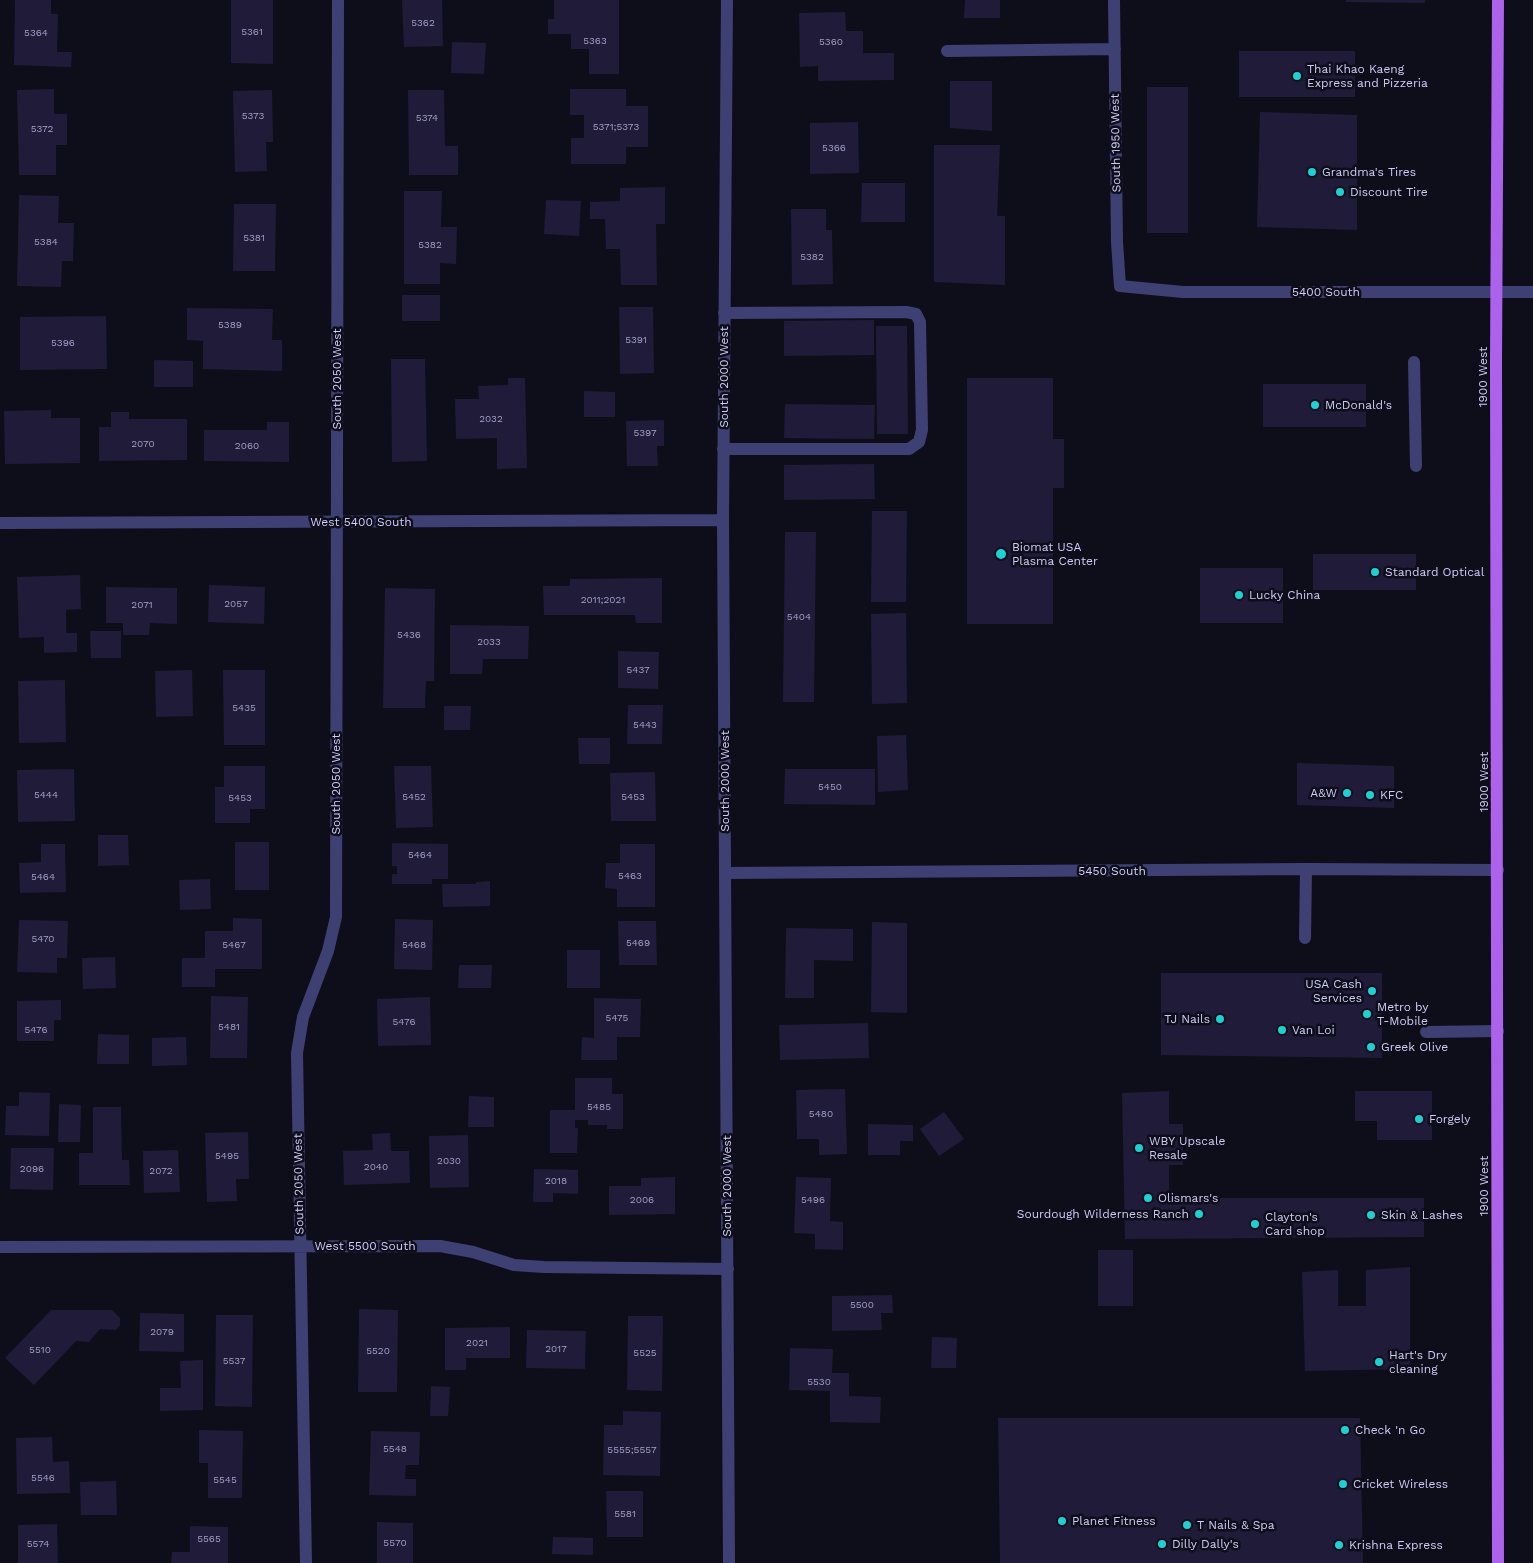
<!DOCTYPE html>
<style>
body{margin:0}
canvas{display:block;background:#0e0d1a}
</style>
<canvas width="1533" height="1563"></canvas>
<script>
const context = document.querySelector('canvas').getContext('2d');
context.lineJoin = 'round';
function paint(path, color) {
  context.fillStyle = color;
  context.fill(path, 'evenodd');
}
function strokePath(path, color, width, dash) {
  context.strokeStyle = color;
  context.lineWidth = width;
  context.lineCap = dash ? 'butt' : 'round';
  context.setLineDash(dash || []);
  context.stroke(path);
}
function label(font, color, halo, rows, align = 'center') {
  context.font = font + ' "Work Sans",sans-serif';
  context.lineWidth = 5;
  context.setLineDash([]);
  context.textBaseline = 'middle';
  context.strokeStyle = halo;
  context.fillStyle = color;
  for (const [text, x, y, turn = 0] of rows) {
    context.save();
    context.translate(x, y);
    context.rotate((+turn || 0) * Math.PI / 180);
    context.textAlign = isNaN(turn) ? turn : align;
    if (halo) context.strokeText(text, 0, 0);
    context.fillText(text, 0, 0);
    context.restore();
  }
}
paint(new Path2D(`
 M 15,0 L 51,0 L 51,14 L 58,14 L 57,52 L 72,52 L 71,67 L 14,65 Z
 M 231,0 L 273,0 L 273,64 L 231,63 Z
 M 402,0 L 442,0 L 443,46 L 404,47 Z
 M 554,0 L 619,0 L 619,74 L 589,74 L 589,49 L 571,49 L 571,34 L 548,34 L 548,19 L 554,19 Z
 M 965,0 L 1000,0 L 1000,18 L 964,18 Z
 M 1346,0 L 1425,0 L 1425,3 L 1346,2 Z
 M 845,12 L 846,31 L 863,31 L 863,53 L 894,53 L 894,80 L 818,81 L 818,66 L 800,67 L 799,13 Z
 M 452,42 L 486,43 L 484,74 L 451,73 Z
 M 1239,51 L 1355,51 L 1355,97 L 1239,97 Z
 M 950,81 L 992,81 L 992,131 L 950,128 Z
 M 1147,87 L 1188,87 L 1188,233 L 1147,233 Z
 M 54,89 L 54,114 L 67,114 L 67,145 L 56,145 L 56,175 L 19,175 L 17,90 Z
 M 570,89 L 626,89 L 626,106 L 648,106 L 648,147 L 626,147 L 626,164 L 571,164 L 571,138 L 584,138 L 584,115 L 570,115 Z
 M 272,90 L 273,142 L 266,142 L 267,171 L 235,172 L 233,91 Z
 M 408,90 L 444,90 L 445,146 L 458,146 L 458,175 L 409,175 Z
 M 1260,112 L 1357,115 L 1357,230 L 1257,227 Z
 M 858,122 L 859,173 L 810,174 L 810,123 Z
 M 934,145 L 1000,145 L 997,216 L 1005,216 L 1005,285 L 934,282 Z
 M 862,183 L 905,183 L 905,222 L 861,222 Z
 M 665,187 L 665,224 L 656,224 L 657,285 L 621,285 L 620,249 L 606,249 L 605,219 L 590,219 L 590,202 L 620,201 L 620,188 Z
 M 404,191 L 442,191 L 441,227 L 457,227 L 456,264 L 440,263 L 440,284 L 404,284 Z
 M 19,195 L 59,196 L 58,223 L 74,223 L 73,261 L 62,261 L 61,287 L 17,286 Z
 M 546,200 L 581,201 L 579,236 L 544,234 Z
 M 234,204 L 276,204 L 275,271 L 233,271 Z
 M 791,209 L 826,209 L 826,230 L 832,230 L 833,284 L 792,285 Z
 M 402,295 L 440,295 L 440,321 L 402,321 Z
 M 619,307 L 653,307 L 654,373 L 620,374 Z
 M 187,308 L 273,309 L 272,340 L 282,340 L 282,371 L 203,369 L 203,341 L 187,340 Z
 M 106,316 L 107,369 L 20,370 L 20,317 Z
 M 874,320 L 874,355 L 784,356 L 784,321 Z
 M 876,326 L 907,326 L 908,434 L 877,434 Z
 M 391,359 L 425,359 L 427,461 L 392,462 Z
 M 154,360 L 193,361 L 193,387 L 154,387 Z
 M 508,378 L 525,378 L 527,468 L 497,469 L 497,438 L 456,439 L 455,399 L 479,399 L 478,386 L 508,385 Z
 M 967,378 L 1053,378 L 1053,439 L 1064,439 L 1064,488 L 1053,488 L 1053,624 L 967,624 Z
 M 1263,384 L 1366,384 L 1366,427 L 1263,427 Z
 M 584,391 L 615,392 L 615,417 L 584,417 Z
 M 785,404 L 875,405 L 874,439 L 784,438 Z
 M 51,410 L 51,418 L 80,418 L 80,463 L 5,464 L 4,411 Z
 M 111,412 L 129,412 L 129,419 L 187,419 L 187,460 L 99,461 L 99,427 L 111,427 Z
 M 664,420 L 664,446 L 657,446 L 658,466 L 627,466 L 626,421 Z
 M 267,422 L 289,422 L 289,462 L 204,461 L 204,430 L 267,430 Z
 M 874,464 L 875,499 L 784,500 L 784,465 Z
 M 872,511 L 907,511 L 906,602 L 871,602 Z
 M 785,532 L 816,532 L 814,702 L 783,702 Z
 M 1313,554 L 1416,554 L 1416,590 L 1313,590 Z
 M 1200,568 L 1283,568 L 1283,623 L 1200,623 Z
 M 80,575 L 81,609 L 66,610 L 66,633 L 77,633 L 77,652 L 44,653 L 44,637 L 19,638 L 17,577 Z
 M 662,578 L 662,623 L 636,623 L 635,615 L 544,615 L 543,586 L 570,586 L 570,579 Z
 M 209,585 L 265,587 L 264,624 L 208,622 Z
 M 106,587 L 177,588 L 177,624 L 150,623 L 149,635 L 123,635 L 123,623 L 106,623 Z
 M 385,588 L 435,589 L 434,681 L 426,681 L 425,708 L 383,708 Z
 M 906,613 L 907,703 L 872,704 L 871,614 Z
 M 450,625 L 529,626 L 528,659 L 483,659 L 482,674 L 450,674 Z
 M 90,631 L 121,631 L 121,658 L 91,658 Z
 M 618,651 L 659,652 L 658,689 L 618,688 Z
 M 192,670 L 193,716 L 156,717 L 155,671 Z
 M 223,670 L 265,670 L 265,745 L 224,745 Z
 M 65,680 L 66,742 L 19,743 L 18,681 Z
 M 628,705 L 663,705 L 662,744 L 627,744 Z
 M 444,706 L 471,706 L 470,730 L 444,730 Z
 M 906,735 L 908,790 L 878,792 L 877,736 Z
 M 578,738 L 610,738 L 610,764 L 579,764 Z
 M 1297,763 L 1394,766 L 1394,808 L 1297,805 Z
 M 224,766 L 265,766 L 265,809 L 250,809 L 250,823 L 215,823 L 215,787 L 224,787 Z
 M 394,766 L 431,766 L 433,827 L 396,828 Z
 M 74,769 L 75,821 L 18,822 L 17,770 Z
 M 785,769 L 875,769 L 875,805 L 784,804 Z
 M 655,772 L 656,821 L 611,821 L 610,773 Z
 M 98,835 L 128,835 L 129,865 L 98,866 Z
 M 235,842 L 269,842 L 269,890 L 235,890 Z
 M 392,843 L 448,844 L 448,879 L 432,879 L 432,884 L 392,884 L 392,874 L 397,874 L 397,866 L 392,866 Z
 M 41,844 L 65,844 L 66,892 L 20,893 L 19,863 L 41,862 Z
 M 620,844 L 655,844 L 655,907 L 617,907 L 617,889 L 605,888 L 606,863 L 620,863 Z
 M 210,879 L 211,909 L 180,910 L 179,880 Z
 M 490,881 L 490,906 L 443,907 L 442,884 L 476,884 L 476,882 Z
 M 233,918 L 262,919 L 262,969 L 215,969 L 215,987 L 182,987 L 182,958 L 205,958 L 205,931 L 233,931 Z
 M 395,919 L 433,920 L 432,970 L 394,969 Z
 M 19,920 L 68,921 L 67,958 L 57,958 L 57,973 L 17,972 Z
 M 618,921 L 656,921 L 657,965 L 619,965 Z
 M 872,922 L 907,923 L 907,1013 L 871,1012 Z
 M 786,928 L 853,929 L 853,961 L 814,960 L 814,998 L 785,998 Z
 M 567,950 L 600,950 L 600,988 L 567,988 Z
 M 115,957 L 116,988 L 83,989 L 82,958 Z
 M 459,965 L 492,965 L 491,988 L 458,988 Z
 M 1161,973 L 1382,973 L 1382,1058 L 1161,1055 Z
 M 211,996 L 248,997 L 247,1058 L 210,1058 Z
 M 430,997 L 431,1045 L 378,1046 L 377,999 Z
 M 594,998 L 641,999 L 640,1037 L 617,1037 L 617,1060 L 581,1060 L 582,1037 L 594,1038 Z
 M 61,1000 L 61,1020 L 54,1020 L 54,1041 L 17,1041 L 17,1001 Z
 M 868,1023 L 869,1058 L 780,1060 L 779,1025 Z
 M 98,1034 L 129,1035 L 129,1064 L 97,1064 Z
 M 186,1037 L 187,1065 L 152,1066 L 152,1038 Z
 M 575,1078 L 612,1078 L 612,1094 L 623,1094 L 623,1129 L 607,1129 L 607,1125 L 588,1125 L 588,1120 L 575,1120 L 575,1128 L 578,1128 L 577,1153 L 550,1153 L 550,1110 L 575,1110 Z
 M 845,1089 L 847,1154 L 819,1155 L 819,1139 L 797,1139 L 796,1090 Z
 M 1169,1091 L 1169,1124 L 1183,1124 L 1183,1165 L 1169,1165 L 1169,1198 L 1424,1198 L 1424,1237 L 1125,1239 L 1122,1093 Z
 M 1355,1091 L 1432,1091 L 1432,1140 L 1377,1140 L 1377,1121 L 1355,1121 Z
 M 19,1092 L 50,1093 L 49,1136 L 5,1135 L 6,1106 L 19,1106 Z
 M 469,1096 L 494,1097 L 494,1127 L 468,1127 Z
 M 59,1104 L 81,1105 L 80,1142 L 58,1142 Z
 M 93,1107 L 121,1107 L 122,1160 L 129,1160 L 130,1185 L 79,1185 L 79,1153 L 93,1153 Z
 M 944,1112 L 964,1139 L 939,1156 L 920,1129 Z
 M 868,1124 L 913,1125 L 913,1141 L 900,1141 L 900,1155 L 868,1155 Z
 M 248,1132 L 249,1179 L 236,1179 L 237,1201 L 207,1202 L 205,1133 Z
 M 390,1133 L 391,1151 L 409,1151 L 410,1183 L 344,1185 L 343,1151 L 373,1150 L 372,1134 Z
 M 468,1135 L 469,1187 L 430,1188 L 429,1136 Z
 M 11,1148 L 54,1148 L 53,1190 L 10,1189 Z
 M 178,1150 L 180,1192 L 144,1193 L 143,1151 Z
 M 534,1169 L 578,1170 L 578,1194 L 553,1193 L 553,1202 L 533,1202 Z
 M 675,1177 L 675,1214 L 609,1215 L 609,1186 L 641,1186 L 641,1178 Z
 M 796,1177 L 831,1178 L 830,1221 L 843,1222 L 843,1250 L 815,1249 L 815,1234 L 794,1233 Z
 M 1098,1250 L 1133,1250 L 1133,1306 L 1098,1306 Z
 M 1410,1267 L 1410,1369 L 1305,1371 L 1302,1272 L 1338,1270 L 1338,1306 L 1366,1306 L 1366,1270 Z
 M 892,1295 L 893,1313 L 881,1313 L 882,1330 L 832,1331 L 832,1296 Z
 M 359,1309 L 398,1310 L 397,1392 L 358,1392 Z
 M 51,1310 L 112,1310 L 120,1318 L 120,1325 L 116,1330 L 100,1329 L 89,1342 L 76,1341 L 34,1385 L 5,1358 Z
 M 140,1313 L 184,1314 L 184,1352 L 139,1351 Z
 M 216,1315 L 253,1315 L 252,1407 L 215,1406 Z
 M 628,1316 L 663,1316 L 662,1391 L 627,1390 Z
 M 510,1327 L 510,1358 L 466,1358 L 466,1370 L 445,1370 L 445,1328 Z
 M 527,1330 L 586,1331 L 585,1369 L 526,1368 Z
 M 932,1337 L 957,1338 L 956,1368 L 931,1368 Z
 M 790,1348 L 833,1349 L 832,1373 L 849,1373 L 849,1396 L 881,1397 L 880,1423 L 830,1422 L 830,1391 L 789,1390 Z
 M 203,1360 L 203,1410 L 160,1411 L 160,1388 L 181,1388 L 180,1361 Z
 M 431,1386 L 450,1387 L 448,1416 L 430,1416 Z
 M 623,1411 L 661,1412 L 660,1476 L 603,1475 L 604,1425 L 623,1425 Z
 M 998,1418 L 1360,1418 L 1363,1563 L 1000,1563 Z
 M 199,1430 L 243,1431 L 242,1498 L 208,1498 L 208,1463 L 199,1463 Z
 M 371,1431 L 420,1432 L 419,1465 L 406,1465 L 405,1479 L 416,1479 L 416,1496 L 369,1495 Z
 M 52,1437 L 53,1462 L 69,1461 L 70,1493 L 17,1494 L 16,1438 Z
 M 116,1481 L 117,1515 L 81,1515 L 80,1482 Z
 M 606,1491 L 643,1491 L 643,1537 L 607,1537 Z
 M 377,1522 L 413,1523 L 413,1563 L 377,1563 Z
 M 57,1524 L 58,1563 L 18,1563 L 18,1525 Z
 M 190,1526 L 228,1527 L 228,1563 L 171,1563 L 172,1552 L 190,1552 Z
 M 553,1537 L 593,1538 L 593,1555 L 552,1554 Z`), '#1f1b38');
strokePath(new Path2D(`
 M 727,0 L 723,520 L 729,1563
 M 1114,0 L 1117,242 L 1120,286 L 1183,292 L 1533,292
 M 947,51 L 1115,49
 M 1414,362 L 1416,466
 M 723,449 L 909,449 L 919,442 L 922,430 L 920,322 L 916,314 L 906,312 L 724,313
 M 0,523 L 723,520
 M 725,873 L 1306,869 L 1498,870
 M 1305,938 L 1306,869
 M 1426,1032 L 1498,1031
 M 0,1247 L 440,1246 L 473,1252 L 514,1265 L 544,1267 L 728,1269
 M 306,1563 L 297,1053 L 303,1017 L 328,951 L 336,917 L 338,0`), '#3e4073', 12);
strokePath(new Path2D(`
 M 1498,0 L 1496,362 L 1498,1563`), '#ac62ea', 12);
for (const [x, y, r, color] of [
 [1297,76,5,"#1dd0d4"],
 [1312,172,5,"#1dd0d4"],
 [1340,192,5,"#1dd0d4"],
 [1315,405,5,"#1dd0d4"],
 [1001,554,6,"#1dd0d4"],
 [1375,572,5,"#1dd0d4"],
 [1239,595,5,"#1dd0d4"],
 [1347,793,5,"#1dd0d4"],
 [1370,795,5,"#1dd0d4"],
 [1372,991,5,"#1dd0d4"],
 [1367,1014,5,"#1dd0d4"],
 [1220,1019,5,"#1dd0d4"],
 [1282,1030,5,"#1dd0d4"],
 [1371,1047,5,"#1dd0d4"],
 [1419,1119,5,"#1dd0d4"],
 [1139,1148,5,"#1dd0d4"],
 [1148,1198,5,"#1dd0d4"],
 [1199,1214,5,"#1dd0d4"],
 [1371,1215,5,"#1dd0d4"],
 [1255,1224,5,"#1dd0d4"],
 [1379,1362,5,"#1dd0d4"],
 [1345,1430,5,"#1dd0d4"],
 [1343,1484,5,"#1dd0d4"],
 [1062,1521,5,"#1dd0d4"],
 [1187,1525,5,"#1dd0d4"],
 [1162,1544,5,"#1dd0d4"],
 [1339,1545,5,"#1dd0d4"]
]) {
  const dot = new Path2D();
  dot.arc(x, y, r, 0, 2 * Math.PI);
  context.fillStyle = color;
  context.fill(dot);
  strokePath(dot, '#0e0d1a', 2);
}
label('10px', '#a2a0c8', null, [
 ["5362",423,23],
 ["5361",252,32],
 ["5364",36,33],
 ["5363",595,41],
 ["5360",831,42],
 ["5373",253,116],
 ["5374",427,118],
 ["5371;5373",616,127],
 ["5372",42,129],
 ["5366",834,148],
 ["5381",254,238],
 ["5384",46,242],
 ["5382",430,245],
 ["5382",812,257],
 ["5389",230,325],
 ["5391",636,340],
 ["5396",63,343],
 ["2032",491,419],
 ["5397",645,433],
 ["2070",143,444],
 ["2060",247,446],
 ["2011;2021",603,600],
 ["2057",236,604],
 ["2071",142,605],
 ["5404",799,617],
 ["5436",409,635],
 ["2033",489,642],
 ["5437",638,670],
 ["5435",244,708],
 ["5443",645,725],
 ["5450",830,787],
 ["5444",46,795],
 ["5452",414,797],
 ["5453",633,797],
 ["5453",240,798],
 ["5464",420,855],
 ["5463",630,876],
 ["5464",43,877],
 ["5470",43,939],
 ["5469",638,943],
 ["5467",234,945],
 ["5468",414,945],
 ["5475",617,1018],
 ["5476",404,1022],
 ["5481",229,1027],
 ["5476",36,1030],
 ["5485",599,1107],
 ["5480",821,1114],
 ["5495",227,1156],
 ["2030",449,1161],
 ["2040",376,1167],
 ["2096",32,1169],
 ["2072",161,1171],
 ["2018",556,1181],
 ["2006",642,1200],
 ["5496",813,1200],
 ["5500",862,1305],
 ["2079",162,1332],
 ["2021",477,1343],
 ["2017",556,1349],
 ["5510",40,1350],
 ["5520",378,1351],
 ["5525",645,1353],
 ["5537",234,1361],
 ["5530",819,1382],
 ["5548",395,1449],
 ["5555;5557",632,1450],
 ["5546",43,1478],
 ["5545",225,1480],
 ["5581",625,1514],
 ["5565",209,1539],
 ["5570",395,1543],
 ["5574",38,1544]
]);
label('12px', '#ceccf8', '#0e0d1a', [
 ["Thai Khao Kaeng",1307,69],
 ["Express and Pizzeria",1307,83],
 ["Grandma's Tires",1322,172],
 ["Discount Tire",1350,192],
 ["McDonald's",1325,405],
 ["Biomat USA",1012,547],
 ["Plasma Center",1012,561],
 ["Standard Optical",1385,572],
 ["Lucky China",1249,595],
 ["A&W",1337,793,"right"],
 ["KFC",1380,795],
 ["USA Cash",1362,984,"right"],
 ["Services",1362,998,"right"],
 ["Metro by",1377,1007],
 ["T-Mobile",1377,1021],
 ["TJ Nails",1210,1019,"right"],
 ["Van Loi",1292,1030],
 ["Greek Olive",1381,1047],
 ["Forgely",1429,1119],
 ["WBY Upscale",1149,1141],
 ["Resale",1149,1155],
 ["Olismars's",1158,1198],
 ["Sourdough Wilderness Ranch",1189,1214,"right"],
 ["Skin & Lashes",1381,1215],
 ["Clayton's",1265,1217],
 ["Card shop",1265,1231],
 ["Hart's Dry",1389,1355],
 ["cleaning",1389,1369],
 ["Check 'n Go",1355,1430],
 ["Cricket Wireless",1353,1484],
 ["Planet Fitness",1072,1521],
 ["T Nails & Spa",1197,1525],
 ["Dilly Dally's",1172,1544],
 ["Krishna Express",1349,1545]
], 'left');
label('12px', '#ceccf8', '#0e0d1a', [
 ["South 1950 West",1116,143,-91],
 ["5400 South",1326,292],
 ["South 2000 West",724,377,-90],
 ["1900 West",1483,377,-90],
 ["South 2050 West",337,379,-90],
 ["West 5400 South",361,522],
 ["South 2000 West",725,781,-90],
 ["1900 West",1484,782,-90],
 ["South 2050 West",336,784,-90],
 ["5450 South",1112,871],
 ["South 2050 West",299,1184,-91],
 ["South 2000 West",727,1186,-90],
 ["1900 West",1484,1186,-90],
 ["West 5500 South",365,1246]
]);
</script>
